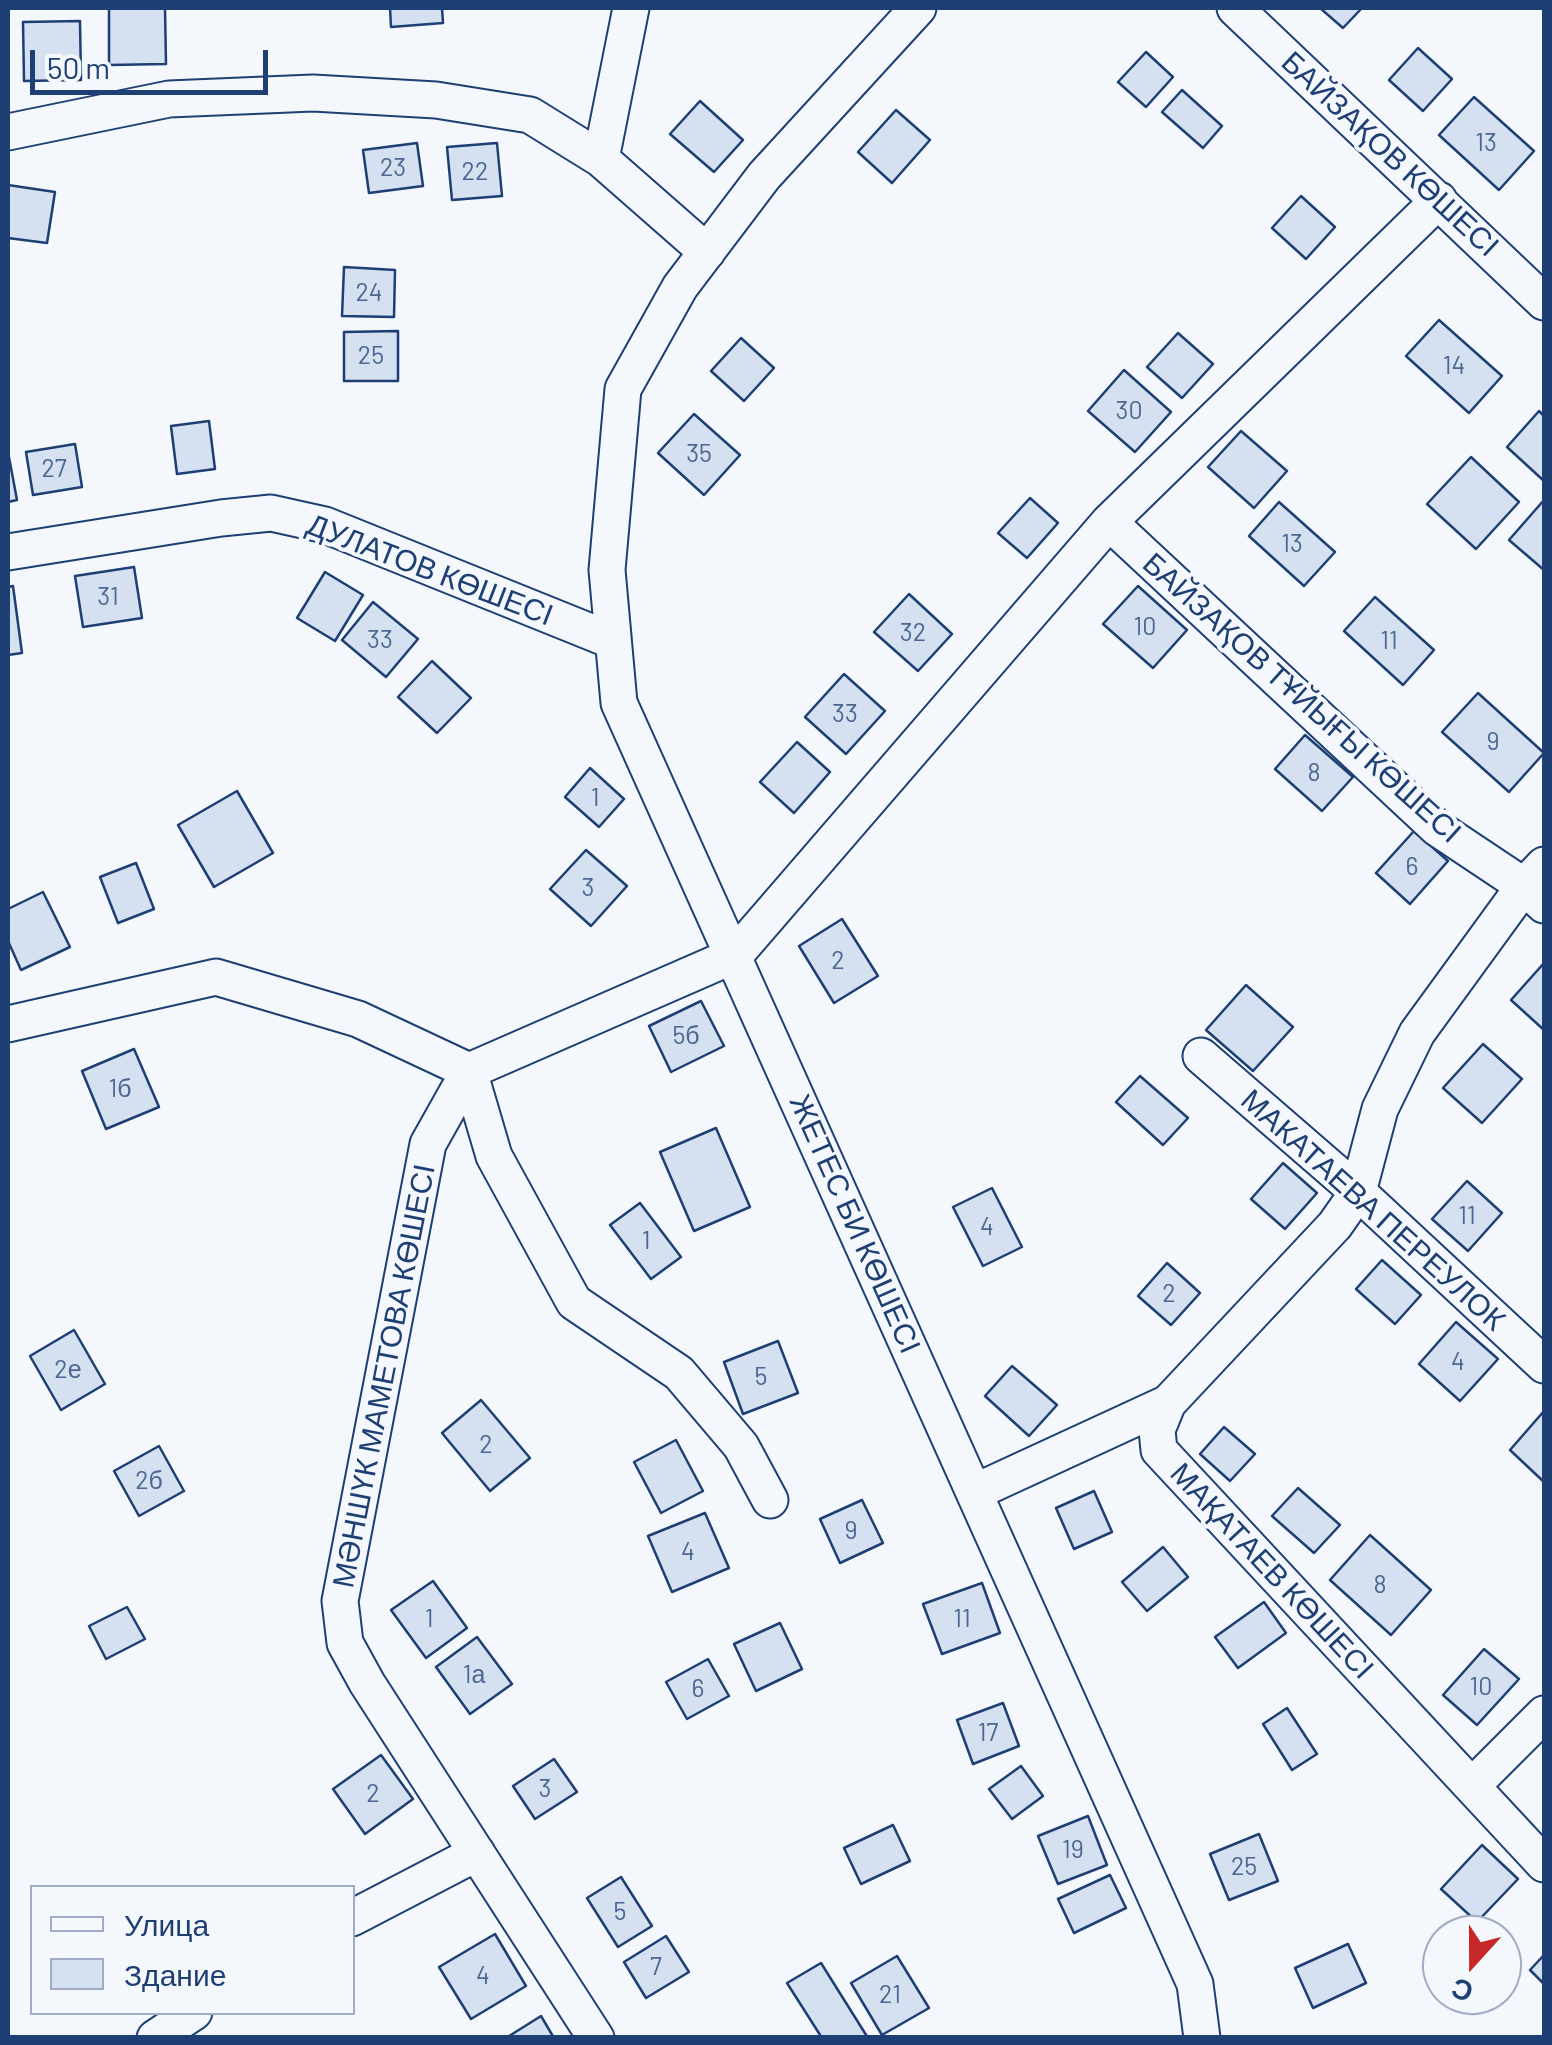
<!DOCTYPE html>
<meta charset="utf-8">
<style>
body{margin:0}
#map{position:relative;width:1552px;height:2045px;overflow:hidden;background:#f4f7fb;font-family:Barlow,sans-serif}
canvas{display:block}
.frame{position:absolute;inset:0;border:10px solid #1d3f73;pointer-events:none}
.legend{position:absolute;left:30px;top:1885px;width:325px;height:130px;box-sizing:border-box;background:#f4f7fb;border:2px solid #9eadc5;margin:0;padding:12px 18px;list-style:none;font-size:30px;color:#1d3f73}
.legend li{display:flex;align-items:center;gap:20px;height:50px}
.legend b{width:50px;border:2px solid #9eadc5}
.north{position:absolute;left:1422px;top:1915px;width:100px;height:100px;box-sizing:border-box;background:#f4f7fb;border:2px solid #9eadc5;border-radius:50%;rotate:201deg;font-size:28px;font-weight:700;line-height:40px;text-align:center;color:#1d3f73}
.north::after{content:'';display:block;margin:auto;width:35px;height:45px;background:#c62828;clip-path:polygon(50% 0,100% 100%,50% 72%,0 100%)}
.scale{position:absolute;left:30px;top:50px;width:238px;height:45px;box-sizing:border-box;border:5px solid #1d3f73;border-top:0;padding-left:12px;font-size:30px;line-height:35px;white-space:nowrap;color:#1d3f73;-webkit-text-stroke:8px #f4f7fb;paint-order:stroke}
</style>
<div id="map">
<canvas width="1552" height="2045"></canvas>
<div class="frame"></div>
<ul class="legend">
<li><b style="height:12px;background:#f4f7fb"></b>Улица</li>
<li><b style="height:28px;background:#d5e0f0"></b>Здание</li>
</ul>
<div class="north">С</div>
<div class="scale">50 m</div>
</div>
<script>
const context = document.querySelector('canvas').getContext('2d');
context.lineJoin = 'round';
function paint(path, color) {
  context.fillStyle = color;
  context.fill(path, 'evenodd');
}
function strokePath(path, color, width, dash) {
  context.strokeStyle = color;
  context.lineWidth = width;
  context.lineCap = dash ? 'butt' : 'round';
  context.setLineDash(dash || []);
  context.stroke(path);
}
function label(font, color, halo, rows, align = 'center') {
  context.font = font + ' Barlow,sans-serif';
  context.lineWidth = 8;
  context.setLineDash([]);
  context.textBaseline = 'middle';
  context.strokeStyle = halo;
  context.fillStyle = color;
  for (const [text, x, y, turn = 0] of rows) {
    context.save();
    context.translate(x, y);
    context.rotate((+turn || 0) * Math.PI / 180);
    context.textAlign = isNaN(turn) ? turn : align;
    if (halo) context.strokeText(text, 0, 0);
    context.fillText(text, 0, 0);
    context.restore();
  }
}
const building = new Path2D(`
 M 109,8 L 165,8 L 166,64 L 109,65 Z
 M 390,8 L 442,8 L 443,23 L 391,27 Z
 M 1320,8 L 1362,8 L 1343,28 Z
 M 80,21 L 81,80 L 24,81 L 23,22 Z
 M 1418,48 L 1452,79 L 1423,111 L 1389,80 Z
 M 1146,52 L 1173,77 L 1146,107 L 1118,82 Z
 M 1182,90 L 1222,126 L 1203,148 L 1162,112 Z
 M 1474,97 L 1534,151 L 1499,190 L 1439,135 Z
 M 700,101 L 743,140 L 714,172 L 670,134 Z
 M 896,110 L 930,140 L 892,183 L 858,152 Z
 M 417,143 L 423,186 L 369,193 L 363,150 Z
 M 497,143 L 502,196 L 452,200 L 447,147 Z
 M 8,185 L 55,192 L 47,243 L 8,238 Z
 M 1301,196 L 1335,227 L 1306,259 L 1272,228 Z
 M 344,267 L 395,270 L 394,317 L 342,316 Z
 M 1439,320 L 1502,376 L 1469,413 L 1406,356 Z
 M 398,331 L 398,381 L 344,381 L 344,332 Z
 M 1178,333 L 1213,364 L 1182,398 L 1147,367 Z
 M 741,338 L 774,368 L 744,401 L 711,371 Z
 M 1124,370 L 1171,412 L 1135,452 L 1088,411 Z
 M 1539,411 L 1544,416 L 1544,481 L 1507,447 Z
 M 694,414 L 740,455 L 704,495 L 658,453 Z
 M 209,421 L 215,469 L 177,474 L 171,426 Z
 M 1241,431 L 1287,471 L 1254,508 L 1208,467 Z
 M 75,444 L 82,487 L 33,495 L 26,452 Z
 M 8,452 L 17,500 L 8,502 Z
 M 1471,457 L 1519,502 L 1476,549 L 1427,504 Z
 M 1030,498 L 1058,523 L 1027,558 L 998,533 Z
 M 1544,500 L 1544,570 L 1509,540 Z
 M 1279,502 L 1335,552 L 1304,586 L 1249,536 Z
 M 134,567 L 142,618 L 83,627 L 75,576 Z
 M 325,572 L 363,595 L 335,641 L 297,618 Z
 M 13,586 L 22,653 L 8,655 L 8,587 Z
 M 1138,586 L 1187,630 L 1153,668 L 1103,624 Z
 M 909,594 L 952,634 L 918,671 L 874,632 Z
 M 1375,597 L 1434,650 L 1403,685 L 1344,631 Z
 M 373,602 L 418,639 L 386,677 L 342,640 Z
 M 432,661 L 471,698 L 437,733 L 398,697 Z
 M 844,674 L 885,711 L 846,754 L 805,717 Z
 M 1478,693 L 1544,753 L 1509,792 L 1442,732 Z
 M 1305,735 L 1353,777 L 1322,811 L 1275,769 Z
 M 797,742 L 830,772 L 794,813 L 760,782 Z
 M 590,768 L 624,799 L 599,827 L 565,797 Z
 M 237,791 L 273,853 L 214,887 L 178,825 Z
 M 1414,831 L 1448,861 L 1410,904 L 1376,873 Z
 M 586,850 L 627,886 L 591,926 L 550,889 Z
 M 136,863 L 154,909 L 118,923 L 100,877 Z
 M 43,892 L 70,947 L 21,970 L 8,941 L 8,909 Z
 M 842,919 L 878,976 L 834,1003 L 799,946 Z
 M 1544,963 L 1544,1030 L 1511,1000 Z
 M 1246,985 L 1293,1027 L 1253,1071 L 1206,1030 Z
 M 701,1001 L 724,1046 L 671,1072 L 649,1026 Z
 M 1483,1044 L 1522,1079 L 1482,1123 L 1443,1088 Z
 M 134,1049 L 159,1107 L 106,1129 L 82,1071 Z
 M 1140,1076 L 1188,1118 L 1163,1145 L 1116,1102 Z
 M 716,1128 L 750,1207 L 694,1231 L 660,1152 Z
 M 1283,1163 L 1317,1193 L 1285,1229 L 1251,1199 Z
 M 1467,1181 L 1502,1213 L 1468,1251 L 1432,1219 Z
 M 992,1188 L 1022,1247 L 983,1266 L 953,1207 Z
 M 640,1203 L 681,1257 L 651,1279 L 610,1225 Z
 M 1382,1260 L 1421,1295 L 1395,1324 L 1356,1289 Z
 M 1167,1263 L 1200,1293 L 1171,1325 L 1138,1296 Z
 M 1456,1322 L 1498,1359 L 1460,1401 L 1419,1364 Z
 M 74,1330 L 105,1384 L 61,1410 L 30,1356 Z
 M 778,1341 L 798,1393 L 743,1414 L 724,1362 Z
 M 1012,1366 L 1057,1405 L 1029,1436 L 985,1396 Z
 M 481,1400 L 530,1458 L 490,1491 L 442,1433 Z
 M 1544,1411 L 1544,1482 L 1510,1450 Z
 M 1224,1427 L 1255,1454 L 1230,1481 L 1200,1454 Z
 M 676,1440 L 703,1491 L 661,1513 L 634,1462 Z
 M 159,1446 L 184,1491 L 139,1516 L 114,1471 Z
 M 1298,1488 L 1340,1525 L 1314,1553 L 1272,1516 Z
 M 1094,1491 L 1112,1532 L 1074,1549 L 1056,1508 Z
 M 862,1500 L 883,1543 L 840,1563 L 820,1519 Z
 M 705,1513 L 729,1568 L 672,1592 L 648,1536 Z
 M 1370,1535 L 1431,1590 L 1391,1635 L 1330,1580 Z
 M 1163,1547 L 1188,1577 L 1147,1611 L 1122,1582 Z
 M 433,1581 L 467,1628 L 426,1658 L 391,1610 Z
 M 982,1583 L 1000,1633 L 942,1654 L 923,1604 Z
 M 1264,1602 L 1286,1633 L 1238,1668 L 1215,1637 Z
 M 127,1607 L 145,1639 L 106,1659 L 89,1626 Z
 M 780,1623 L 802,1669 L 756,1691 L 734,1644 Z
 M 477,1637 L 512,1684 L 470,1714 L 436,1667 Z
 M 1484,1649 L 1519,1679 L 1477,1725 L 1443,1695 Z
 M 708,1659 L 729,1696 L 687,1719 L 666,1682 Z
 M 1003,1703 L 1019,1746 L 973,1764 L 957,1720 Z
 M 1287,1708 L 1317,1754 L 1292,1770 L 1263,1724 Z
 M 381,1755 L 413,1799 L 365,1834 L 333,1789 Z
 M 554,1759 L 577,1792 L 535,1819 L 513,1786 Z
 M 1021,1766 L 1043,1796 L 1012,1819 L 989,1789 Z
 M 1088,1816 L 1107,1865 L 1058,1884 L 1038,1836 Z
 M 893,1825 L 910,1861 L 861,1884 L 844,1848 Z
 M 1259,1834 L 1278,1881 L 1229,1900 L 1210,1854 Z
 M 1482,1845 L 1518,1879 L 1477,1922 L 1441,1889 Z
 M 1110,1875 L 1126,1908 L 1074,1933 L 1058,1899 Z
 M 621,1877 L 652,1926 L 618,1947 L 587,1898 Z
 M 495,1934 L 526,1986 L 471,2019 L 439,1967 Z
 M 666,1936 L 689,1972 L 646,1998 L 624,1962 Z
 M 1348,1944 L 1366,1983 L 1313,2008 L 1295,1968 Z
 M 1544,1955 L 1544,1984 L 1530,1970 Z
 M 897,1956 L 929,2008 L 882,2035 L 851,1983 Z
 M 821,1963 L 868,2038 L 822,2038 L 787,1983 Z
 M 541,2016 L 554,2038 L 506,2038 Z`);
paint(building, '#d5e0f0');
strokePath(building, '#1d3f73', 2.5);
const minor = new Path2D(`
 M 631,8 L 601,159 L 707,252
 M 918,8 L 764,176 L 680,287 L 623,389 L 607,570 L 619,703 L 1195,1984 L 1202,2038
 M 1235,8 L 1544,302
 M 8,132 L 169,99 L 313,93 L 436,100 L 530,115 L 601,159
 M 1109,522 L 1437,828 L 1524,886 L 1544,905
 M 8,552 L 221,518 L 271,513 L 325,525 L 613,641
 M 1544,865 L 1524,886 L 1417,1033 L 1380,1109 L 1358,1192 L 1335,1225 L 1168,1403 L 1157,1430 L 1159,1450 L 1544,1864
 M 8,1024 L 216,977 L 358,1019 L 469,1071
 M 1201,1056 L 1358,1192 L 1544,1365
 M 469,1071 L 735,955 L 1109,522 L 1439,200
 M 469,1071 L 428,1144 L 340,1601 L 345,1643 L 367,1683 L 596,2038
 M 469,1071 L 494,1156 L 574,1302 L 679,1373 L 741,1446 L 770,1500
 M 975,1492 L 1168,1403
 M 1472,1786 L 1544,1714
 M 352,1918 L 477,1853
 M 155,2038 L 194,2012`);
strokePath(minor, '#1d3f73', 39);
strokePath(minor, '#f4f7fb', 35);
label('25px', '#4b6792', null, [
 ["13",1486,143],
 ["23",393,168],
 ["22",475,172],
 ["24",369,293],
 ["25",371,356],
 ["14",1454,366],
 ["30",1129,411],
 ["35",699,454],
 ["27",54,469],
 ["13",1292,544],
 ["31",108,597],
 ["10",1145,627],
 ["32",913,633],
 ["33",380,640],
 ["11",1389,641],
 ["33",845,714],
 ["9",1493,742],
 ["8",1314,773],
 ["1",595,798],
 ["6",1412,867],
 ["3",588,888],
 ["2",838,961],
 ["5б",686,1036],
 ["1б",120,1089],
 ["11",1467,1216],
 ["4",987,1227],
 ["1",646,1241],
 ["2",1169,1294],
 ["4",1458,1362],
 ["2е",68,1370],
 ["5",761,1377],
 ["2",486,1445],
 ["2б",149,1481],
 ["9",851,1531],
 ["4",688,1552],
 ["8",1380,1585],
 ["1",429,1619],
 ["11",962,1619],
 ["1а",474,1675],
 ["10",1481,1687],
 ["6",698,1689],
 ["17",988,1733],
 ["3",545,1789],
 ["2",373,1794],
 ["19",1073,1850],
 ["25",1244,1867],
 ["5",620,1912],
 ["7",656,1967],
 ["4",483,1976],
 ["21",890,1995]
]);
label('30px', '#1d3f73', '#f4f7fb', [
 ["БАЙЗАҚОВ КӨШЕСІ",1390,154,43],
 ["ДУЛАТОВ КӨШЕСІ",430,570,21],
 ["БАЙЗАҚОВ ТҰЙЫҒЫ КӨШЕСІ",1302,698,42],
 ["МАКАТАЕВА ПЕРЕУЛОК",1373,1210,42],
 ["ЖЕТЕС БИ КӨШЕСІ",855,1224,66],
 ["МӘНШҮК МАМЕТОВА КӨШЕСІ",384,1376,-79],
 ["МАҚАТАЕВ КӨШЕСІ",1272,1571,47]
]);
</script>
